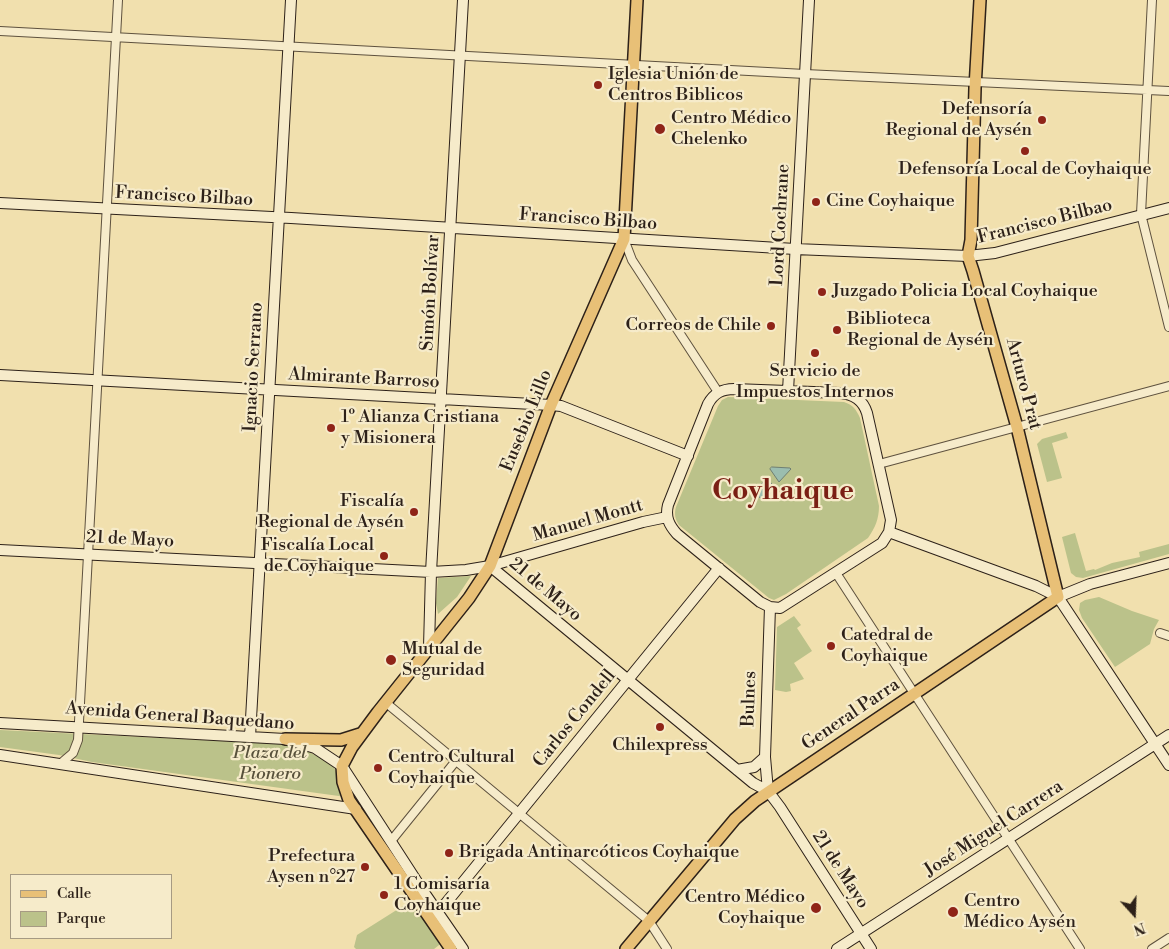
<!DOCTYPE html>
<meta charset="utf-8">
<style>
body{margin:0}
#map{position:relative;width:1169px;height:949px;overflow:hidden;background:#f1e0ae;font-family:"Libre Bodoni",serif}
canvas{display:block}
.legend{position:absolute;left:10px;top:874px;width:162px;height:65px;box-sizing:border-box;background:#f6ebca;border:1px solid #a69a83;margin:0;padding:6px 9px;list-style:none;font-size:15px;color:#2d2119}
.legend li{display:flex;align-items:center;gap:10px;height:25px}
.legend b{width:25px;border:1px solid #a69a83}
.north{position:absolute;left:1109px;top:889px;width:50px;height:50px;-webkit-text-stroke:4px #f6ebca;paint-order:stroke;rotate:160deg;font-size:14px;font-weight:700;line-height:20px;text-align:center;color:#2d2119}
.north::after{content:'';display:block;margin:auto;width:18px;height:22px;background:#2d2119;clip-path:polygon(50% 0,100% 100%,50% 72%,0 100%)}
</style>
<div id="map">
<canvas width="1169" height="949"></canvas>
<ul class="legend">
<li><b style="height:6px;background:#e8c077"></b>Calle</li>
<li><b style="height:14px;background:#bbc28a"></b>Parque</li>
</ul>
<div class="north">N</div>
</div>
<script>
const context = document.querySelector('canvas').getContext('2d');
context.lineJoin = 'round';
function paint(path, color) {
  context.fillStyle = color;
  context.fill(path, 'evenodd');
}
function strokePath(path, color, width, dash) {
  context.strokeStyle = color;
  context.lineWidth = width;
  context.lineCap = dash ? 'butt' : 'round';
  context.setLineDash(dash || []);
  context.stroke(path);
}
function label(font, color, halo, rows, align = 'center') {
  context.font = font + ' "Libre Bodoni",serif';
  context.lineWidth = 4.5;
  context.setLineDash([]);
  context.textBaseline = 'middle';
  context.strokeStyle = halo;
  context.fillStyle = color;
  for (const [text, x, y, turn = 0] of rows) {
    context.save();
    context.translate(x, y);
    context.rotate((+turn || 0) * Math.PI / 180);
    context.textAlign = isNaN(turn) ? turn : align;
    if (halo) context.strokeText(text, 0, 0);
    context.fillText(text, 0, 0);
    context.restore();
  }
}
paint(new Path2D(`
 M 728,397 L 844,402 C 853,405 856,409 860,418 L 879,506 C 879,519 875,528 868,538 L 786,594 L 774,600 L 769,598 L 679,525 C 675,519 674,514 676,507 L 718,406 L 722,400 Z
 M 1066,432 L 1068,438 L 1052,443 L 1062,478 L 1047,482 L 1037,444 L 1042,439 Z
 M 1075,533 L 1086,571 L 1094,569 L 1095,570 L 1112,563 L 1140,557 L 1139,552 L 1169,544 L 1169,554 L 1083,578 L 1076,577 L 1071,573 L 1062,537 Z
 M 471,576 L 457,597 L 438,614 L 436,603 L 438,578 Z
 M 1099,597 L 1132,611 L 1159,620 L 1154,629 L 1150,644 L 1115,667 L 1082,618 L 1079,610 L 1080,603 L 1085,600 Z
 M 794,616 L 801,625 L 797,628 L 812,651 L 794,663 L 804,679 L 790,684 L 791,691 L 786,692 L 775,690 L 777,627 Z
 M 0,730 L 283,744 L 297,747 L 322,758 L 334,767 L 346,797 L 92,762 L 59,755 L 0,747 Z
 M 414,899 L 443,942 L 434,949 L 356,949 L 354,947 L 357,935 Z`), '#bbc28a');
const water = new Path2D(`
 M 772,467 L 790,468 L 791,469 L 779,482 L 770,469 Z
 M 767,478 L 775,488 L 764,501 L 758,496 L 760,486 Z`);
paint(water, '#9bbdaf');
strokePath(water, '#6f7f73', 1);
const street = new Path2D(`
 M 1152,0 L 1141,214 L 1169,327
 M 0,31 L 805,74 L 1169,91
 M 624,239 L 632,260 L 718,392
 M 879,464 L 1169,386
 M 836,573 L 1080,949
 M 1160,633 L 1169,636
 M 385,702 L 649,921 L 667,949
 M 60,764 L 73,753 L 78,740 L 118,0
 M 391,841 L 455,762
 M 1152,949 L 1169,938`);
const secondary = new Path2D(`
 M 0,203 L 291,218 L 795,249 L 968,256 L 995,253 L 1169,208
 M 0,375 L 551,405 L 561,406 L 688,456
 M 734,389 L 840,393 C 854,394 863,400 867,413 L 891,520 L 889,532 L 882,543 L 780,608 L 770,607 L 760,602 L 677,534 C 669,525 665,517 668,505 L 708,404 C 714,393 722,389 734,389 Z
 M 788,391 L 809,0
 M 889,532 L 1036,586 L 1058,597 L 1169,765
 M 0,550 L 431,572 L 466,570 L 490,566 L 643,522 L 667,517
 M 490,566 L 753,783 L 768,791 L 780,807 L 871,949
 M 1058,597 L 1090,584 L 1169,563
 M 429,647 L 431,572 L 463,0
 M 0,723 L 285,739 L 315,748 L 342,766 L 421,888 L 463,949
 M 250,737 L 291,0
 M 0,755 L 356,809
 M 737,770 L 754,767 L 765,757
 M 768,791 L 765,757 L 770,607
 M 433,914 L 446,903 L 719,568
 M 837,949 L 1169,735`);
const primary = new Path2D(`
 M 285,739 L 341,740 L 360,734
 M 451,949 L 349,800 L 343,782 L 342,766 L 352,747 L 378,712 L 469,598 L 490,566 L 551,405 L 624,239 L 637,0
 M 626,949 L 735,819 L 755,801 L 1058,597 L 1017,427 L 973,271 L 968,256 L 971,240 L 975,88 L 980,0`);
strokePath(street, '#5e513e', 10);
strokePath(secondary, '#2d2119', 12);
strokePath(primary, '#2d2119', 14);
strokePath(street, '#f6ebca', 8);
strokePath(secondary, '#f6ebca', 10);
strokePath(primary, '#e8c077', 11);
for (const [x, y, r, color] of [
 [598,85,5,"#8f2418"],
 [1042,120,5,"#8f2418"],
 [660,129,6,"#8f2418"],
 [1025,151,5,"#8f2418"],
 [816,202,5,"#8f2418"],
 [822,292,5,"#8f2418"],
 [771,326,5,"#8f2418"],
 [837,330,5,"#8f2418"],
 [815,353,5,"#8f2418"],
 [331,428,5,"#8f2418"],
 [414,512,5,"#8f2418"],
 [384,556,5,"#8f2418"],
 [831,646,5,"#8f2418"],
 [391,660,6,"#8f2418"],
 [660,727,5,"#8f2418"],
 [378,768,5,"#8f2418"],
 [449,853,5,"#8f2418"],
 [365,867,5,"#8f2418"],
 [384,895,5,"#8f2418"],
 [816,908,6,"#8f2418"],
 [953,912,6,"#8f2418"]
]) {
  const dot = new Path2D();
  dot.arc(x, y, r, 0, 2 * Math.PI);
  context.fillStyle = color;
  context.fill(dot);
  strokePath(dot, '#f6ebca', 2);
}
label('18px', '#2d2119', '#f6ebca', [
 ["Iglesia Unión de",608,75],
 ["Centros Biblicos",608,96],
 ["Defensoría",1032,110,"right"],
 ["Regional de Aysén",1032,131,"right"],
 ["Centro Médico",671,119],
 ["Chelenko",671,140],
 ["Defensoría Local de Coyhaique",1025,170,"center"],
 ["Cine Coyhaique",826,202],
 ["Juzgado Policia Local Coyhaique",832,292],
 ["Biblioteca",847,320],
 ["Regional de Aysén",847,341],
 ["Correos de Chile",761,326,"right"],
 ["Servicio de",815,372,"center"],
 ["Impuestos Internos",815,393,"center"],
 ["1º Alianza Cristiana",341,418],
 ["y Misionera",341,439],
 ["Fiscalía",404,502,"right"],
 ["Regional de Aysén",404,523,"right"],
 ["Fiscalía Local",374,546,"right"],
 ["de Coyhaique",374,567,"right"],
 ["Catedral de",841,636],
 ["Coyhaique",841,657],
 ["Mutual de",402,650],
 ["Seguridad",402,671],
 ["Chilexpress",660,746,"center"],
 ["Centro Cultural",388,758],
 ["Coyhaique",388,779],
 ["Brigada Antinarcóticos Coyhaique",459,853],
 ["Prefectura",355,857,"right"],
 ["Aysen n°27",355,878,"right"],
 ["1 Comisaría",394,885],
 ["Coyhaique",394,906],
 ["Centro Médico",805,898,"right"],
 ["Coyhaique",805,919,"right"],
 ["Centro",964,902],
 ["Médico Aysén",964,923]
], 'left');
label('18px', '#2d2119', '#f6ebca', [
 ["Francisco Bilbao",184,197,3],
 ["Francisco Bilbao",588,220,4],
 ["Francisco Bilbao",1045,222,-14],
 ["Lord Cochrane",781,225,-87],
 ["Simón Bolívar",431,293,-87],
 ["Ignacio Serrano",254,367,-87],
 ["Almirante Barroso",364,379,3],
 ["Arturo Prat",1023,384,75],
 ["Eusebio Lillo",527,421,-68],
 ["Manuel Montt",588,521,-16],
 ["21 de Mayo",130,540,3],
 ["21 de Mayo",545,590,40],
 ["Bulnes",750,699,-88],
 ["General Parra",851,715,-34],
 ["Avenida General Baquedano",180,717,4],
 ["Carlos Condell",575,719,-51],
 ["José Miguel Carrera",994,829,-33],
 ["21 de Mayo",840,870,57]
]);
label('italic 18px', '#58513b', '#f6ebca', [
 ["Plaza del",270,754],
 ["Pionero",270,775]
]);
label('bold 28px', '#7a1f14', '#f6ebca', [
 ["Coyhaique",783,492]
]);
</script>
